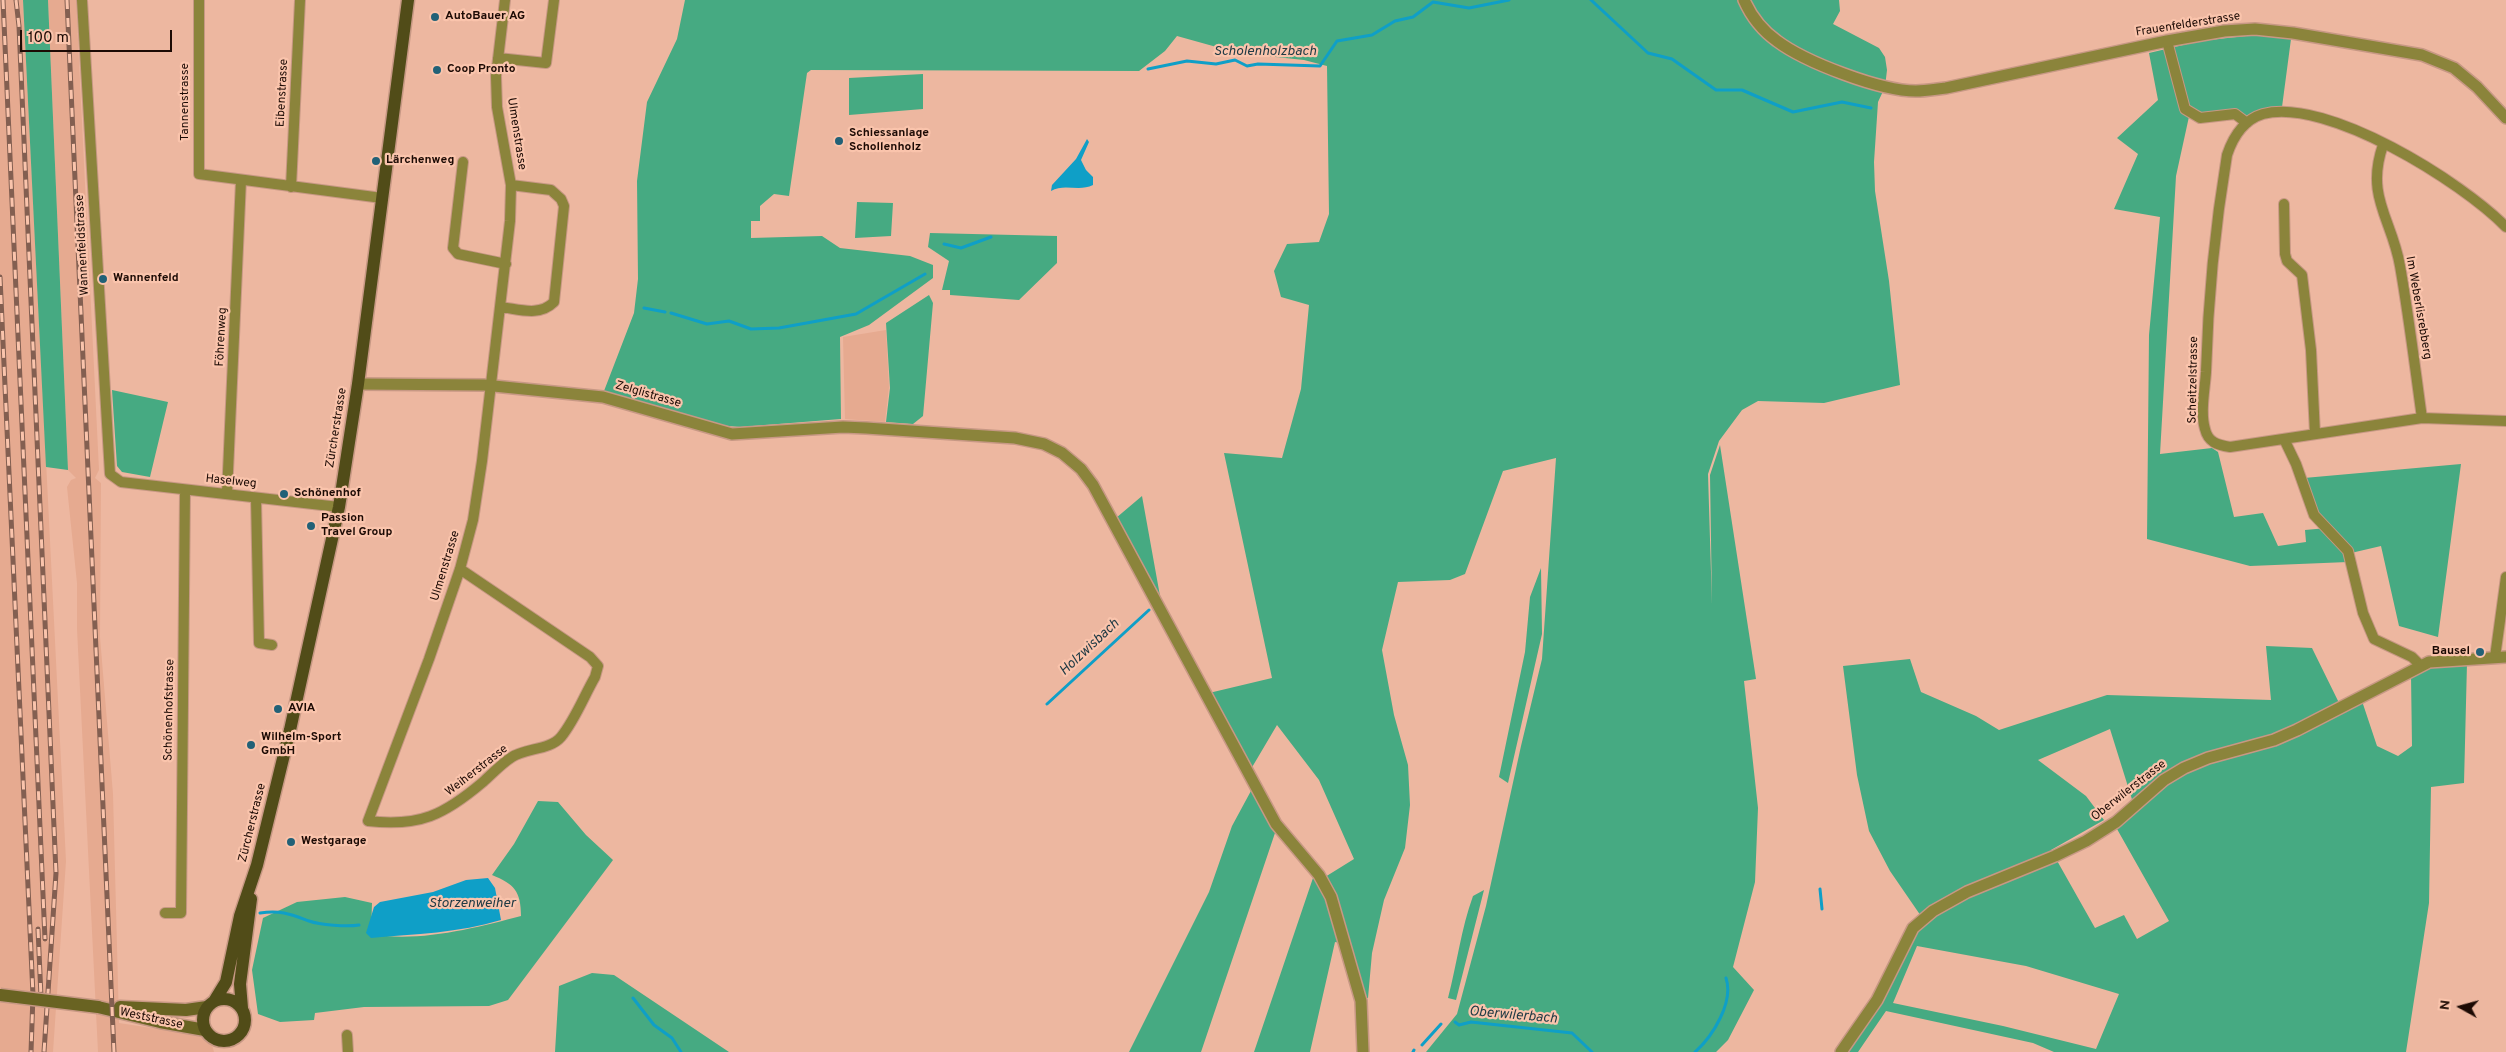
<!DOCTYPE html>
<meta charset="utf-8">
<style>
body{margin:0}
#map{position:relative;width:2506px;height:1052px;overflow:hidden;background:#edb7a0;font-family:Overpass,sans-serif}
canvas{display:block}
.north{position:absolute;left:2436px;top:982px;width:50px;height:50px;-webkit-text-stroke:4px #fac4ac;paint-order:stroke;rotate:277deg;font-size:14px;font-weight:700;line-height:20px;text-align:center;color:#1c0a04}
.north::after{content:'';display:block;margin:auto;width:18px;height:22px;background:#1c0a04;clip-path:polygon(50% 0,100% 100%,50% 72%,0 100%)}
.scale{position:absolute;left:20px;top:30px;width:152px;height:22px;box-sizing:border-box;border:2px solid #1c0a04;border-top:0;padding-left:6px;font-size:15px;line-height:18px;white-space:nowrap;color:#1c0a04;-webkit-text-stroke:4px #fac4ac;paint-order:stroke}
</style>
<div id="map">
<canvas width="2506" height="1052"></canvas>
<div class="north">N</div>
<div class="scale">100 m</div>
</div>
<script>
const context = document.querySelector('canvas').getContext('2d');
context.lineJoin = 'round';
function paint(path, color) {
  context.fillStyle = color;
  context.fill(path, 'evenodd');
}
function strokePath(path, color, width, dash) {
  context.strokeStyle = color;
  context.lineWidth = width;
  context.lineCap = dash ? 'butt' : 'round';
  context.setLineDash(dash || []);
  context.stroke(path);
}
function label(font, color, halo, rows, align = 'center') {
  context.font = font + ' Overpass,sans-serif';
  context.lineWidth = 4.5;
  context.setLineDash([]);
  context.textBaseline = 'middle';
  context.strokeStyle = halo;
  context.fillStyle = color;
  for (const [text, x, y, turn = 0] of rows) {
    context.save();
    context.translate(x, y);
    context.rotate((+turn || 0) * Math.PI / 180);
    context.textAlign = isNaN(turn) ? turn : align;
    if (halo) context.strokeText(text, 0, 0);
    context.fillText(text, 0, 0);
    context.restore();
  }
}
paint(new Path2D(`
 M 0,0 L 23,0 L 66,861 L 53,1052 L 0,1052 Z
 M 48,0 L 76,0 L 99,470 L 95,478 L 101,483 L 100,637 L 113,794 L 119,1023 L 152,1028 L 192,1031 L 203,1036 L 212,1045 L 214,1052 L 98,1052 L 77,629 L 77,583 L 67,487 L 71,480 L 76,478 L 68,470 Z
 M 886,330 L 889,387 L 885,422 L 845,419 L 843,337 Z`), '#e6aa90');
paint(new Path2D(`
 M 23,0 L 48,0 L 68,470 L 46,467 Z
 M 685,0 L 1839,0 L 1840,11 L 1833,24 L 1879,48 L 1885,57 L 1887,70 L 1885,87 L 1878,102 L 1874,162 L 1875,191 L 1889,281 L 1900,385 L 1824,403 L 1758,401 L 1742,410 L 1719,441 L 1708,474 L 1712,605 L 1710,475 L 1720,445 L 1756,679 L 1744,681 L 1758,808 L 1755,882 L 1733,967 L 1754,990 L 1728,1040 L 1716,1052 L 1426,1052 L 1457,1014 L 1486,906 L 1521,746 L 1542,659 L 1556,458 L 1503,471 L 1465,574 L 1450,580 L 1398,582 L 1382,650 L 1394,715 L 1408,765 L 1410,805 L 1405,848 L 1384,900 L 1372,953 L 1368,998 L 1364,998 L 1325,877 L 1354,859 L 1319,780 L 1277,725 L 1251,769 L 1209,693 L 1272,678 L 1224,453 L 1282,458 L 1301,389 L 1309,305 L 1281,297 L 1274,271 L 1287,244 L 1319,242 L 1329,214 L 1327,66 L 1304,60 L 1238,53 L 1177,36 L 1165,51 L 1139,71 L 811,70 L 807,73 L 789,196 L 774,194 L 760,206 L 760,221 L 751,221 L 751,238 L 822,236 L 840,248 L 910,256 L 933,265 L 933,278 L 869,325 L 840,337 L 841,419 L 740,427 L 717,425 L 604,391 L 634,313 L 638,279 L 637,181 L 647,102 L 677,39 Z
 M 2255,35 L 2291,39 L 2282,107 L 2263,109 L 2247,116 L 2237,109 L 2202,116 L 2190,112 L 2176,176 L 2160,454 L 2212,448 L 2218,452 L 2234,517 L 2263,513 L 2278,546 L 2306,542 L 2305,530 L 2327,528 L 2314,509 L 2304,478 L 2461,464 L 2438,637 L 2399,626 L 2381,546 L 2351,553 L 2348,562 L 2250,566 L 2147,539 L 2149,335 L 2160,217 L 2114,209 L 2138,154 L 2117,138 L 2158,100 L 2149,53 L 2200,41 Z
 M 923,74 L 923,109 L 849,115 L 849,78 Z
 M 857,202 L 893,203 L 891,236 L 855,238 Z
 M 930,233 L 1057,236 L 1057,263 L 1019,300 L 950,295 L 950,290 L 942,290 L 949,261 L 928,247 Z
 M 929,295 L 933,303 L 923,416 L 913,424 L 886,422 L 890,388 L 886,323 Z
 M 112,390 L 168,402 L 150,477 L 122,472 L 117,466 Z
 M 1142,496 L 1162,607 L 1116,518 Z
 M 1541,568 L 1542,634 L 1508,783 L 1499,777 L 1525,652 L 1530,597 Z
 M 2266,646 L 2312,648 L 2343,711 L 2362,701 L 2377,746 L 2398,756 L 2412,746 L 2411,675 L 2437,664 L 2467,663 L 2464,783 L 2431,787 L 2429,903 L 2406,1052 L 2054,1052 L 2033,1043 L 1886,1011 L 1858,1052 L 1847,1052 L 1923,919 L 1890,871 L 1869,831 L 1857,775 L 1843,666 L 1910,659 L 1921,692 L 1976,716 L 1999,730 L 2107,695 L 2271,700 ZM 2110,729 L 2135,809 L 2117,829 L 2169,921 L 2137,939 L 2124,915 L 2095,928 L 2051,850 L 2104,820 L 2086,796 L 2038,760 ZM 1917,946 L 2026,966 L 2119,994 L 2096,1049 L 2003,1026 L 1893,1003 Z
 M 1252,789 L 1276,830 L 1201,1052 L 1129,1052 L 1209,892 L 1232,826 Z
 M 538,801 L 558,802 L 586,835 L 613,860 L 508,1000 L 489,1006 L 364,1007 L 315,1013 L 314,1020 L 280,1022 L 258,1014 L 252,970 L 263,918 L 297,902 L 345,897 L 372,903 L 371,934 C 417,943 476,928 521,916 C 521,891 514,884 492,875 L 514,844 Z
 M 1314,875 L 1328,899 L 1341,943 L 1335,942 L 1310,1052 L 1254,1052 Z
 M 1484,890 L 1456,1000 L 1448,998 C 1457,964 1461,929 1473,896 Z
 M 592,973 L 614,975 L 729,1052 L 555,1052 L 559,986 Z`), '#46aa82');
paint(new Path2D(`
 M 1087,139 L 1089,142 L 1081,160 L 1086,170 L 1093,177 L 1093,185 C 1079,192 1064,183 1051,191 L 1052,185 L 1076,159 Z
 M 488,878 L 495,888 L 501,920 C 459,933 415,934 371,938 L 366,933 L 374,907 L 380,902 L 433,892 L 466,880 Z`), '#0f9fc7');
strokePath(new Path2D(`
 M 1591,0 L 1648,53 L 1672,59 L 1716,90 L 1742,90 L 1793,112 L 1842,102 L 1871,108
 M 1148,69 L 1187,61 L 1216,64 L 1235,60 L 1247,66 L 1258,64 L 1320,66 L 1337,41 L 1372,35 L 1395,21 L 1413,17 L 1433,2 L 1469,8 L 1509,0
 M 944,244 L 961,248 L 991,237
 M 644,308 L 665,312
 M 671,313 L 707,324 L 729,321 L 751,329 L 779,328 L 856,314 L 925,274
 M 1047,704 L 1149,610
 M 1820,889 L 1822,909
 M 260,913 C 281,910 290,914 309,921 C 320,925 347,927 359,925
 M 633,998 L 654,1025 L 672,1038 L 681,1052
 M 1455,1022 L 1459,1025 L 1471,1022 L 1572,1033 L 1592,1052
 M 1422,1045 L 1441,1024
 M 1413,1052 L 1414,1050
 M 1695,1052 C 1713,1036 1734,1002 1726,978`), '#0f9fc7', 3);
const minor = new Path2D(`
 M 82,0 L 110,474 L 121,482 L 339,507
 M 199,0 L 199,174 L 382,198
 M 2167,41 L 2185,109 L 2200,118 L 2235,114 L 2247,123
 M 498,58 L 546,63 L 554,0
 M 2383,145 C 2365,197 2392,219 2400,266 C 2409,317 2415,368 2422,418 L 2230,447 C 2217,445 2208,442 2205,429 C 2200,412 2205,389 2206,372 C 2208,299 2215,227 2227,155 C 2233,137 2243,120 2263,114 C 2327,97 2462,182 2506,227
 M 463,162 L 453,248 L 458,254 L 506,264
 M 291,187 L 300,0
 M 2284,204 L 2285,254 L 2287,261 L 2302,275 L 2311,350 L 2315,434
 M 500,307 C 519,309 539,317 554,302 L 564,206 L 561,199 L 551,190 L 511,185
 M 2422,418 L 2506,421
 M 2284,439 L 2296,464 L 2314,515 L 2348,551 L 2363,613 L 2374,639 L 2412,657 L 2420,665
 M 227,494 L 241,180
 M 256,498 L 259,643 L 272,645
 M 460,569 L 590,657 L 598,666 L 595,677 C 584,696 575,720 561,737 C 550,750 526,748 512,757 C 501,764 492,774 483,782 C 444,815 420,827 368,821 L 429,659 L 460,569 L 473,520 L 482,461 L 510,221 L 511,185 L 497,107 L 496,76 L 505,0
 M 2495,657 L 2506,577
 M 165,913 L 181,913 L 185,490
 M 347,1035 L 348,1052`);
const tertiary = new Path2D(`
 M 1744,0 C 1751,16 1763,31 1777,41 C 1805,62 1880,91 1916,91 C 1926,91 1936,89 1946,88 L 2167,41 L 2224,31 L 2255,29 L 2293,33 L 2422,55 L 2454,68 L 2477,87 L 2506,118
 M 358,384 L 484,385 L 603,397 L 732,434 L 843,427 L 866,428 L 1015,438 L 1044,444 L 1062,453 L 1081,469 L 1093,485 L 1276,824 L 1319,875 L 1331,897 L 1361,1001 L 1363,1052
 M 1841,1052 L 1877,1000 L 1913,928 L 1933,911 L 1967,892 L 2055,856 L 2086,841 L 2116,822 L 2164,780 L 2184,768 L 2208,758 L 2274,740 L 2297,730 L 2429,662 L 2506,657`);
const secondary = new Path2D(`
 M 98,1007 L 160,1022 L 205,1030
 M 120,1007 L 186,1010 L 207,1007`);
const primary = new Path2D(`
 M203 1020a21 21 0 1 1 42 0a21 21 0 1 1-42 0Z
 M 215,1000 L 226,982 L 240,916 L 257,865 L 290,730 L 339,507 L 358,384 L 408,0
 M 242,1008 L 240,984 L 251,899`);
strokePath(minor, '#c79884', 12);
strokePath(tertiary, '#c79884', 14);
strokePath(secondary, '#c79884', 15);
strokePath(primary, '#c79884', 15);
strokePath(minor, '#8b843b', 10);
strokePath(tertiary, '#8b843b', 11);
strokePath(secondary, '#696322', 12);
strokePath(primary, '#514c18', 12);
const rail = new Path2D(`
 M 3,0 L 45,939
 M 16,0 L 19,26 L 56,873 L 44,1052
 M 67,0 L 114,1052
 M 0,277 L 33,995 L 31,1052
 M 38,929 L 41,997`);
strokePath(rail, '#835f51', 5);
strokePath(rail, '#fac4ac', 3, [9]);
const secondaryBridge = new Path2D(`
 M 0,995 L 98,1007`);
strokePath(secondaryBridge, '#c79884', 15, []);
strokePath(secondaryBridge, '#696322', 12);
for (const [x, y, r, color] of [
 [435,17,5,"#226177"],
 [437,70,5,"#226177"],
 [839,141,5,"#226177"],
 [376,161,5,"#226177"],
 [103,279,5,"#226177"],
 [284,494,5,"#226177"],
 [311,526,5,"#226177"],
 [2480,652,5,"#226177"],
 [278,709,5,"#226177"],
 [251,745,5,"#226177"],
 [291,842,5,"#226177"]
]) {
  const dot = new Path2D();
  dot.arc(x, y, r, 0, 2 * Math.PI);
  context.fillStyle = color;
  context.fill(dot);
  strokePath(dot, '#fac4ac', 2);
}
label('bold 12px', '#1c0a04', '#fac4ac', [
 ["AutoBauer AG",445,17],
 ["Coop Pronto",447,70],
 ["Schiessanlage",849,134],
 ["Schollenholz",849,148],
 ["Lärchenweg",386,161],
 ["Wannenfeld",113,279],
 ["Schönenhof",294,494],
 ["Passion",321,519],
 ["Travel Group",321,533],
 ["Bausel",2470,652,"right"],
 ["AVIA",288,709],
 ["Wilhelm-Sport",261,738],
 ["GmbH",261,752],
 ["Westgarage",301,842]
], 'left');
label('12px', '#1c0a04', '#fac4ac', [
 ["Frauenfelderstrasse",2188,25,-9],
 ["Eibenstrasse",283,93,-87],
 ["Tannenstrasse",186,102,-90],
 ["Ulmenstrasse",516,134,81],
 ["Wannenfeldstrasse",83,245,-93],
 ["Im Weberlisrebberg",2418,308,80],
 ["Föhrenweg",222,337,-87],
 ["Scheitzelstrasse",2194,380,-89],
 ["Zelglistrasse",648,395,16],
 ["Zürcherstrasse",337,428,-81],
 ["Haselweg",231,482,6],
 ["Ulmenstrasse",446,566,-73],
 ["Schönenhofstrasse",170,710,-89],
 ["Weiherstrasse",477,771,-38],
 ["Oberwilerstrasse",2129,791,-38],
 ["Zürcherstrasse",253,823,-76],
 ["Weststrasse",151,1019,12]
]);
label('italic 14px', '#213b45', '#fac4ac', [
 ["Scholenholzbach",1265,52],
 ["Holzwisbach",1090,648,-43],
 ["Storzenweiher",472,904],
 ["Oberwilerbach",1513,1016,5]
]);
</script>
